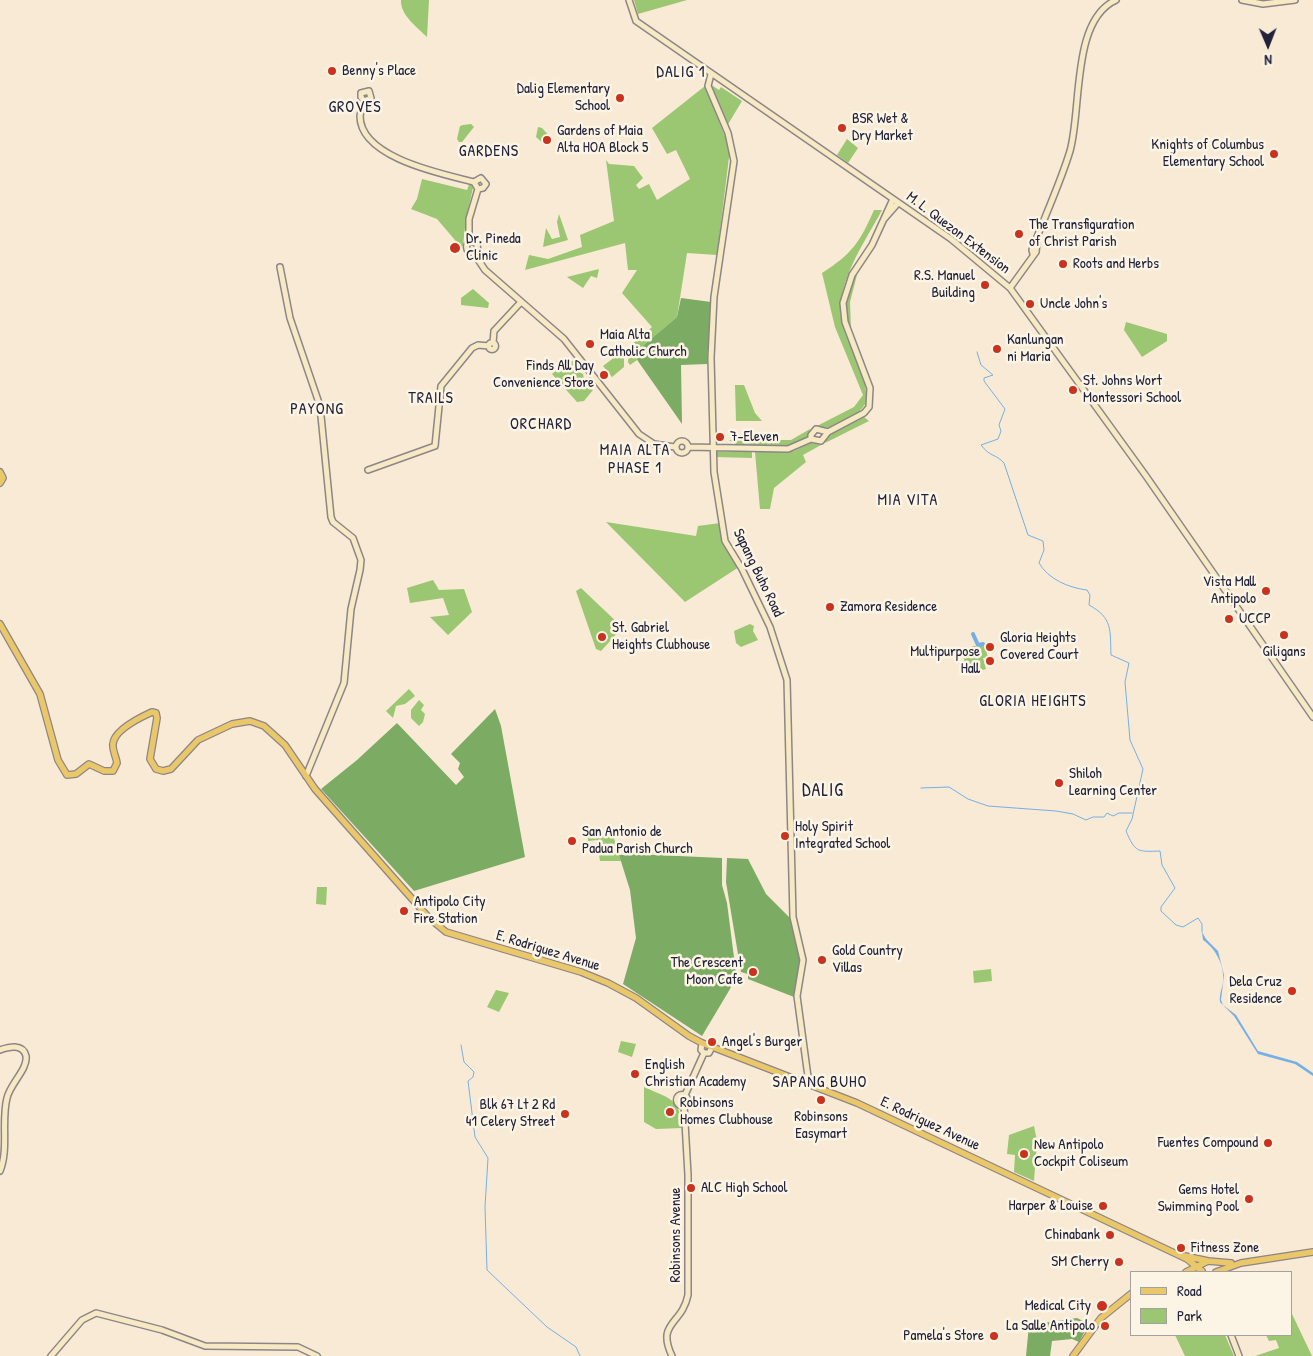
<!DOCTYPE html>
<style>
body{margin:0}
#map{position:relative;width:1313px;height:1356px;overflow:hidden;background:#f8ead4;font-family:"Patrick Hand",sans-serif}
canvas{display:block}
.legend{position:absolute;left:1130px;top:1271px;width:162px;height:65px;box-sizing:border-box;background:#fcf5e5;border:1px solid #a5a1a1;margin:0;padding:6px 9px;list-style:none;font-size:15px;color:#22223b}
.legend li{display:flex;align-items:center;gap:10px;height:25px}
.legend b{width:25px;border:1px solid #a5a1a1}
.north{position:absolute;left:1243px;top:20px;width:50px;height:50px;-webkit-text-stroke:4px #fcf5e5;paint-order:stroke;rotate:179deg;font-size:14px;font-weight:700;line-height:20px;text-align:center;color:#22223b}
.north::after{content:'';display:block;margin:auto;width:18px;height:22px;background:#22223b;clip-path:polygon(50% 0,100% 100%,50% 72%,0 100%)}
</style>
<div id="map">
<canvas width="1313" height="1356"></canvas>
<ul class="legend">
<li><b style="height:6px;background:#eac769"></b>Road</li>
<li><b style="height:14px;background:#9bc672"></b>Park</li>
</ul>
<div class="north">N</div>
</div>
<script>
const context = document.querySelector('canvas').getContext('2d');
context.lineJoin = 'round';
function paint(path, color) {
  context.fillStyle = color;
  context.fill(path, 'evenodd');
}
function strokePath(path, color, width, dash) {
  context.strokeStyle = color;
  context.lineWidth = width;
  context.lineCap = dash ? 'butt' : 'round';
  context.setLineDash(dash || []);
  context.stroke(path);
}
function label(font, color, halo, rows, align = 'center') {
  context.font = font + ' "Patrick Hand",sans-serif';
  context.lineWidth = 5;
  context.setLineDash([]);
  context.textBaseline = 'middle';
  context.strokeStyle = halo;
  context.fillStyle = color;
  for (const [text, x, y, turn = 0] of rows) {
    context.save();
    context.translate(x, y);
    context.rotate((+turn || 0) * Math.PI / 180);
    context.textAlign = isNaN(turn) ? turn : align;
    if (halo) context.strokeText(text, 0, 0);
    context.fillText(text, 0, 0);
    context.restore();
  }
}
paint(new Path2D(`
 M 401,0 L 429,0 L 427,37 C 418,28 400,15 401,0 Z
 M 634,0 L 687,0 L 638,14 Z
 M 710,84 L 719,90 L 721,87 L 742,101 L 727,126 Z
 M 705,86 L 730,149 L 717,255 L 687,253 L 677,317 L 633,354 L 637,360 L 630,365 L 628,362 L 630,346 L 652,327 L 622,293 L 637,270 L 628,270 L 625,243 L 525,270 L 529,255 L 548,259 L 582,247 L 580,235 L 614,221 L 606,160 L 609,164 L 634,166 L 643,178 L 636,185 L 639,189 L 649,184 L 657,200 L 690,179 L 676,150 L 667,154 L 652,128 Z
 M 463,125 L 471,124 L 474,127 L 462,142 L 459,142 L 457,139 L 460,126 Z
 M 538,127 L 542,128 L 552,139 L 548,144 L 545,145 L 536,137 Z
 M 847,139 L 858,148 L 848,163 L 837,155 Z
 M 422,179 L 467,190 L 470,182 L 473,188 L 466,218 L 463,246 L 461,247 L 437,219 L 411,209 L 417,199 Z
 M 874,210 L 882,210 C 865,242 831,289 843,327 C 851,352 869,376 866,403 L 859,412 L 828,428 L 817,426 L 854,407 L 863,395 L 835,327 L 822,273 C 852,254 860,242 874,210 Z
 M 559,214 L 568,240 L 543,247 L 546,228 L 552,239 L 560,237 L 557,222 Z
 M 875,247 L 858,271 L 850,302 L 851,329 C 838,298 855,270 875,247 Z
 M 599,269 L 597,278 L 591,276 L 583,288 L 567,277 Z
 M 473,289 L 489,303 L 488,308 L 461,305 L 461,298 Z
 M 1126,322 L 1167,334 L 1167,341 L 1142,357 L 1124,330 Z
 M 624,347 L 624,367 L 612,377 L 603,366 L 620,353 Z
 M 561,361 L 574,361 L 581,369 L 579,372 L 583,374 L 585,384 L 593,390 L 584,401 L 577,402 L 552,374 L 559,368 Z
 M 735,385 L 744,385 L 755,413 L 762,421 L 736,421 Z
 M 864,417 L 869,421 L 825,443 L 828,434 Z
 M 810,429 L 807,438 L 787,447 L 739,446 L 729,440 L 791,440 Z
 M 811,443 L 821,445 L 803,455 L 806,462 L 774,488 L 770,509 L 760,509 L 755,452 L 794,451 Z
 M 752,451 L 752,458 L 715,457 L 717,452 Z
 M 606,522 L 696,536 L 698,526 L 720,523 L 721,536 L 739,567 L 685,602 Z
 M 433,580 L 439,590 L 464,589 L 472,612 L 448,635 L 430,617 L 449,615 L 443,598 L 410,603 L 407,588 Z
 M 581,588 L 621,626 L 621,629 L 601,651 L 596,649 L 576,591 Z
 M 750,624 L 754,626 L 753,631 L 758,640 L 741,647 L 736,643 L 734,631 Z
 M 984,644 L 988,657 L 983,658 L 986,669 L 968,674 L 961,649 Z
 M 409,689 L 415,696 L 405,704 L 396,706 L 393,718 L 386,711 Z
 M 419,700 L 424,705 L 421,710 L 425,714 L 423,722 L 419,726 L 411,718 L 411,710 Z
 M 602,832 L 602,836 L 613,835 L 621,861 L 600,861 L 597,840 L 588,841 L 588,834 Z
 M 317,887 L 327,887 L 326,905 L 316,904 Z
 M 991,969 L 992,981 L 974,983 L 973,971 Z
 M 496,990 L 509,993 L 499,1012 L 487,1007 Z
 M 621,1041 L 636,1044 L 632,1057 L 618,1052 Z
 M 644,1087 C 670,1099 680,1098 682,1128 L 656,1129 L 644,1122 Z
 M 1034,1126 L 1037,1141 L 1034,1181 L 1014,1172 L 1015,1155 L 1007,1154 L 1009,1135 Z
 M 1292,1314 L 1312,1356 L 1255,1356 L 1279,1348 L 1276,1340 L 1269,1341 L 1266,1335 L 1292,1335 Z
 M 1175,1335 L 1225,1335 L 1234,1356 L 1185,1356 Z`), '#9bc672');
paint(new Path2D(`
 M 681,298 L 711,302 L 707,364 L 681,365 L 682,424 L 633,354 L 677,317 Z
 M 495,709 L 501,726 L 525,857 L 414,891 L 321,789 L 357,760 L 397,723 L 456,785 L 464,777 L 458,769 L 460,763 L 451,754 Z
 M 634,854 L 722,858 L 722,885 L 727,903 L 736,973 L 730,989 L 702,1036 L 623,984 L 636,938 L 630,890 L 619,855 Z
 M 727,858 L 748,859 L 766,894 L 790,918 L 800,957 L 794,997 L 748,979 L 748,974 L 741,972 L 726,882 Z
 M 1077,1318 L 1089,1324 L 1079,1342 L 1072,1339 L 1052,1341 L 1050,1356 L 1026,1356 L 1029,1325 Z`), '#7cab64');
paint(new Path2D(`
 M 1202,932 L 1206,939 L 1218,951 L 1224,975 L 1221,1000 L 1223,1005 L 1236,1015 L 1258,1051 L 1297,1062 L 1313,1073 L 1313,1076 L 1295,1064 L 1258,1054 L 1234,1016 L 1220,1002 C 1219,995 1222,989 1223,982 C 1225,965 1215,948 1203,940 Z`), '#74b0e6');
strokePath(new Path2D(`
 M 977,352 L 981,365 L 993,375 L 984,378 L 984,381 L 1005,409 L 999,425 L 1001,431 L 998,439 L 981,445 C 990,457 996,454 1004,463 L 1028,535 L 1043,541 L 1044,550 L 1039,563 C 1048,579 1069,588 1087,590 L 1090,595 L 1089,605 C 1113,618 1110,630 1111,655 L 1129,663 L 1125,682 L 1130,740 L 1143,769 L 1132,819 L 1126,831 C 1135,852 1137,852 1160,851 L 1162,865 L 1175,888 L 1161,907 L 1161,911 L 1176,925 L 1183,927 L 1198,918 L 1202,924 L 1202,932
 M 921,788 L 949,787 L 968,799 L 988,806 L 1056,811 L 1073,814 L 1086,820 L 1093,817 L 1104,817 L 1107,813 L 1113,816 L 1119,813 L 1132,813
 M 461,1045 L 464,1062 L 474,1072 L 473,1077 L 468,1081 L 475,1137 L 488,1158 L 485,1207 L 487,1270 L 547,1327 L 576,1347 L 580,1356`), '#74b0e6', 1);
strokePath(new Path2D(`
 M 973,634 L 978,645 L 983,644`), '#74b0e6', 4);
const secondary = new Path2D(`
 M 629,0 L 636,21 L 951,239 L 1010,288 L 1146,476 L 1313,717
 M 1242,0 L 1263,4 L 1295,0
 M 711,74 L 708,86 L 728,133 L 734,161 L 714,297 L 711,358 L 714,472 L 725,541 L 742,569 L 770,627 L 787,680 L 793,917 L 803,960 L 797,996 L 809,1084
 M 364,101 L 371,98 L 369,91 L 361,93 L 361,97 L 364,101 C 363,105 361,111 360,116 C 360,158 443,174 474,182 L 478,189 L 483,188 L 486,184 L 481,178 L 474,182
 M 884,219 L 898,203
 M466.5 247a5.5 5.5 0 1 1 11 0a5.5 5.5 0 1 1-11 0Z
 M 469,242 L 469,219 L 478,189
 M 473,252 L 485,270 L 564,339 L 639,434 L 654,444 L 675,447
 M 1033,254 L 1032,250 C 1044,218 1060,184 1070,151 C 1082,109 1071,20 1116,0
 M 280,267 L 290,318 L 320,406 L 331,517 L 333,522 L 353,538 L 361,560 L 360,570 L 351,609 L 344,683 L 306,776
 M 1010,288 L 1036,252 L 1037,242
 M488.5 346a3.5 3.5 0 1 1 7 0a3.5 3.5 0 1 1-7 0Z
 M 493,343 L 494,331 L 521,302
 M 811,439 L 811,435 L 816,429 L 828,432
 M676 447a6 6 0 1 1 12 0a6 6 0 1 1-12 0Z
 M 688,447 L 788,449 L 811,439 L 821,441 L 828,432 L 864,413 L 869,407 L 870,388 L 845,322 L 843,303 L 852,275 L 872,245 L 893,199
 M 368,470 L 435,446 L 441,386 L 472,348 L 478,345 L 489,346
 M 702,1043 L 701,1050 L 704,1053 L 709,1053 L 712,1047
 M 0,1050 C 8,1047 23,1043 26,1056 C 28,1069 10,1084 7,1098 C 1,1121 9,1149 0,1171
 M676.5 1100a5.5 5.5 0 1 1 11 0a5.5 5.5 0 1 1-11 0Z
 M 685,1095 L 704,1053
 M 1231,1335 L 1239,1356
 M 51,1356 L 82,1320 L 96,1313 L 162,1330 L 205,1346 L 298,1347 L 317,1356
 M 672,1356 C 656,1322 682,1325 688,1295 L 688,1175 L 684,1105`);
const primary = new Path2D(`
 M 0,472 L 3,478 L 0,483
 M 0,624 L 40,694 L 58,760 L 67,775 L 76,774 L 89,764 L 104,771 L 113,771 L 117,763 C 116,756 112,750 113,744 C 114,730 141,717 152,712 L 156,713 L 157,718 L 150,759 L 156,769 L 163,771 L 171,769 L 198,740 L 232,724 L 250,721 L 264,726 L 285,745 L 315,789 L 429,918 L 446,932 L 581,972 L 608,983 L 636,998 L 689,1036 L 702,1043 L 857,1103 L 1187,1259 L 1202,1271
 M 1185,1256 L 1208,1261
 M 1186,1272 L 1208,1261 L 1231,1263
 M 1216,1272 L 1241,1263 L 1313,1252
 M 1073,1356 L 1101,1318 L 1132,1293`);
strokePath(secondary, '#8d8688', 8);
strokePath(primary, '#8d8688', 8);
strokePath(secondary, '#f7e9c3', 5);
strokePath(primary, '#eac769', 5.5);
for (const [x, y, r, color] of [
 [332,71,5,"#c8321e"],
 [620,98,5,"#c8321e"],
 [842,128,5,"#c8321e"],
 [547,140,5,"#c8321e"],
 [1274,154,5,"#c8321e"],
 [1019,234,5,"#c8321e"],
 [455,248,6,"#c8321e"],
 [1063,264,5,"#c8321e"],
 [985,285,5,"#c8321e"],
 [1030,304,5,"#c8321e"],
 [590,344,5,"#c8321e"],
 [997,349,5,"#c8321e"],
 [604,375,5,"#c8321e"],
 [1073,390,5,"#c8321e"],
 [720,437,5,"#c8321e"],
 [1266,591,5,"#c8321e"],
 [830,607,5,"#c8321e"],
 [1229,619,5,"#c8321e"],
 [1284,635,5,"#c8321e"],
 [602,637,5,"#c8321e"],
 [990,647,5,"#c8321e"],
 [990,661,5,"#c8321e"],
 [1059,783,5,"#c8321e"],
 [785,836,5,"#c8321e"],
 [572,841,5,"#c8321e"],
 [404,911,5,"#c8321e"],
 [822,960,5,"#c8321e"],
 [753,972,5,"#c8321e"],
 [1292,991,5,"#c8321e"],
 [712,1042,5,"#c8321e"],
 [635,1074,5,"#c8321e"],
 [821,1100,5,"#c8321e"],
 [670,1112,5,"#c8321e"],
 [565,1114,5,"#c8321e"],
 [1268,1143,5,"#c8321e"],
 [1024,1154,5,"#c8321e"],
 [691,1188,5,"#c8321e"],
 [1249,1199,5,"#c8321e"],
 [1103,1206,5,"#c8321e"],
 [1110,1235,5,"#c8321e"],
 [1181,1248,5,"#c8321e"],
 [1119,1262,5,"#c8321e"],
 [1102,1306,6,"#c8321e"],
 [1105,1326,5,"#c8321e"],
 [994,1336,5,"#c8321e"]
]) {
  const dot = new Path2D();
  dot.arc(x, y, r, 0, 2 * Math.PI);
  context.fillStyle = color;
  context.fill(dot);
  strokePath(dot, '#fcf5e5', 2);
}
label('15px', '#22223b', '#fcf5e5', [
 ["Benny's Place",342,71],
 ["Dalig Elementary",610,89,"right"],
 ["School",610,106,"right"],
 ["BSR Wet &",852,119],
 ["Dry Market",852,136],
 ["Gardens of Maia",557,131],
 ["Alta HOA Block 5",557,148],
 ["Knights of Columbus",1264,145,"right"],
 ["Elementary School",1264,162,"right"],
 ["The Transfiguration",1029,225],
 ["of Christ Parish",1029,242],
 ["Dr. Pineda",466,239],
 ["Clinic",466,256],
 ["Roots and Herbs",1073,264],
 ["R.S. Manuel",975,276,"right"],
 ["Building",975,293,"right"],
 ["Uncle John's",1040,304],
 ["Maia Alta",600,335],
 ["Catholic Church",600,352],
 ["Kanlungan",1007,340],
 ["ni Maria",1007,357],
 ["Finds All Day",594,366,"right"],
 ["Convenience Store",594,383,"right"],
 ["St. Johns Wort",1083,381],
 ["Montessori School",1083,398],
 ["7-Eleven",730,437],
 ["Vista Mall",1256,582,"right"],
 ["Antipolo",1256,599,"right"],
 ["Zamora Residence",840,607],
 ["UCCP",1239,619],
 ["St. Gabriel",612,628],
 ["Heights Clubhouse",612,645],
 ["Gloria Heights",1000,638],
 ["Covered Court",1000,655],
 ["Multipurpose",980,652,"right"],
 ["Hall",980,669,"right"],
 ["Giligans",1284,652,"center"],
 ["Shiloh",1069,774],
 ["Learning Center",1069,791],
 ["Holy Spirit",795,827],
 ["Integrated School",795,844],
 ["San Antonio de",582,832],
 ["Padua Parish Church",582,849],
 ["Antipolo City",414,902],
 ["Fire Station",414,919],
 ["Gold Country",832,951],
 ["Villas",832,968],
 ["The Crescent",743,963,"right"],
 ["Moon Cafe",743,980,"right"],
 ["Dela Cruz",1282,982,"right"],
 ["Residence",1282,999,"right"],
 ["Angel's Burger",722,1042],
 ["English",645,1065],
 ["Christian Academy",645,1082],
 ["Robinsons",680,1103],
 ["Homes Clubhouse",680,1120],
 ["Blk 67 Lt 2 Rd",555,1105,"right"],
 ["41 Celery Street",555,1122,"right"],
 ["Robinsons",821,1117,"center"],
 ["Easymart",821,1134,"center"],
 ["Fuentes Compound",1258,1143,"right"],
 ["New Antipolo",1034,1145],
 ["Cockpit Coliseum",1034,1162],
 ["ALC High School",701,1188],
 ["Gems Hotel",1239,1190,"right"],
 ["Swimming Pool",1239,1207,"right"],
 ["Harper & Louise",1093,1206,"right"],
 ["Chinabank",1100,1235,"right"],
 ["Fitness Zone",1191,1248],
 ["SM Cherry",1109,1262,"right"],
 ["Medical City",1091,1306,"right"],
 ["La Salle Antipolo",1095,1326,"right"],
 ["Pamela's Store",984,1336,"right"]
], 'left');
label('15px', '#22223b', '#fcf5e5', [
 ["M. L. Quezon Extension",958,233,37],
 ["Sapang Buho Road",758,573,64],
 ["E. Rodriguez Avenue",548,951,17],
 ["E. Rodriguez Avenue",930,1124,25],
 ["Robinsons Avenue",676,1235,-90]
]);
context.letterSpacing = '1px';
label('16px', '#22223b', '#fcf5e5', [
 ["DALIG 1",681,73],
 ["GROVES",355,108],
 ["GARDENS",489,152],
 ["TRAILS",431,399],
 ["PAYONG",317,410],
 ["ORCHARD",541,425],
 ["MAIA ALTA",635,451],
 ["PHASE 1",635,469],
 ["MIA VITA",908,501],
 ["GLORIA HEIGHTS",1033,702],
 ["SAPANG BUHO",820,1083]
]);
context.letterSpacing = '0px';
context.letterSpacing = '1px';
label('18px', '#22223b', '#fcf5e5', [
 ["DALIG",823,791]
]);
context.letterSpacing = '0px';
</script>
